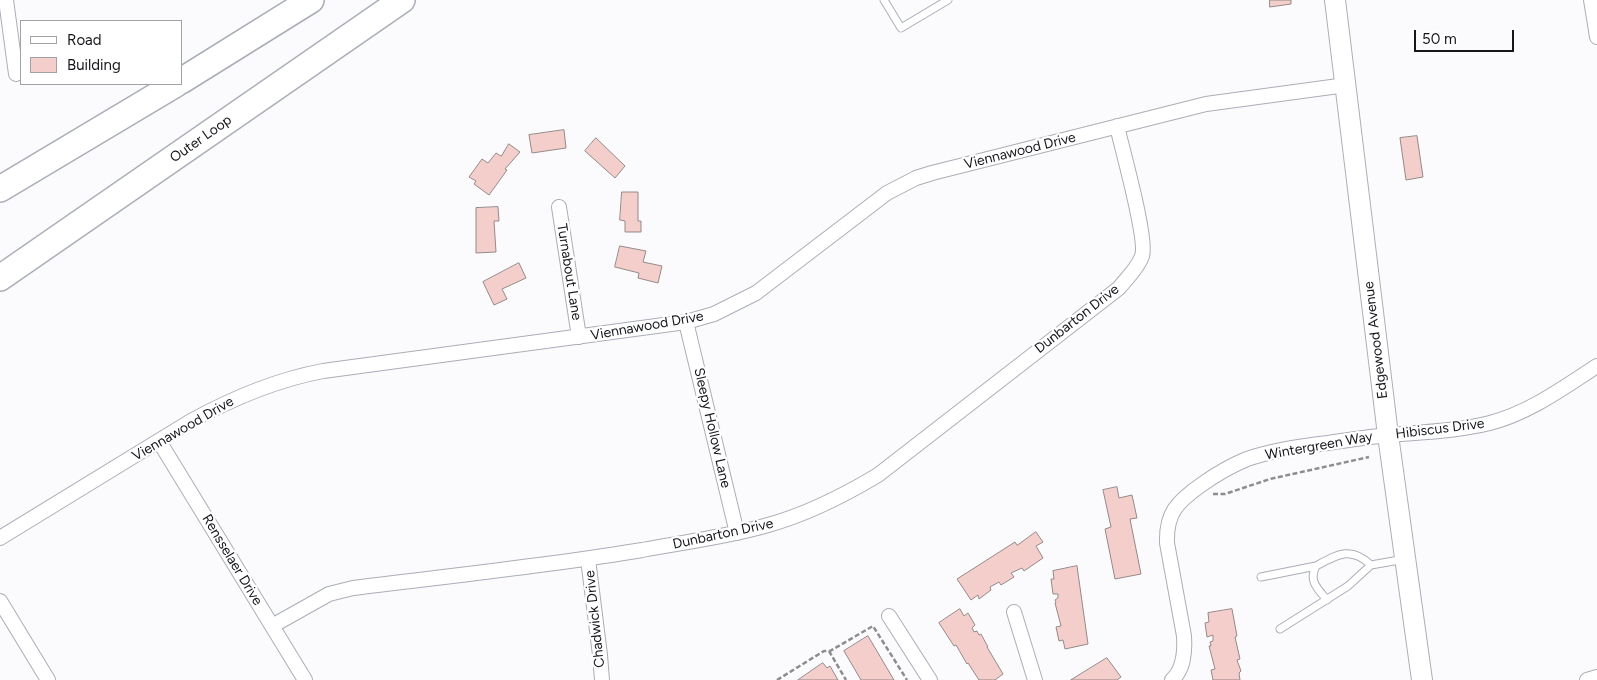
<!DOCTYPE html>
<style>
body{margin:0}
#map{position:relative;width:1597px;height:680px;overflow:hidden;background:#fbfbfd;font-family:Figtree,sans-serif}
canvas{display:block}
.legend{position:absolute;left:20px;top:20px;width:162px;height:65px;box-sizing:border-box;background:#fff;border:1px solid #a1a2a3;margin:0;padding:6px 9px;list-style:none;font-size:15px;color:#15161a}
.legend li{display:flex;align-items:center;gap:10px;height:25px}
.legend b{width:25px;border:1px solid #a1a2a3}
.scale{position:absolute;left:1414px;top:30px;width:100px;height:22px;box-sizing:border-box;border:2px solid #15161a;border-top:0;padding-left:6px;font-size:15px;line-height:18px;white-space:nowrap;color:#15161a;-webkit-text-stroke:4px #fff;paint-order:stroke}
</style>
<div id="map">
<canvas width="1597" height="680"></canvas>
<ul class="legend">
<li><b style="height:6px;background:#fff"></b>Road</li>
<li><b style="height:14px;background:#f3cecb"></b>Building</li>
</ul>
<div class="scale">50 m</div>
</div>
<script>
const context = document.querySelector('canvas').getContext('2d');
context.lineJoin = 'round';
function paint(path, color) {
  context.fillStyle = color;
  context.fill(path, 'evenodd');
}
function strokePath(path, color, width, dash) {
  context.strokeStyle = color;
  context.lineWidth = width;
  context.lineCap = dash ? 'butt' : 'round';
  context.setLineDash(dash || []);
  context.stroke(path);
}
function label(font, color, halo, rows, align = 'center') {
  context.font = font + ' Figtree,sans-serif';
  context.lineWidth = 4.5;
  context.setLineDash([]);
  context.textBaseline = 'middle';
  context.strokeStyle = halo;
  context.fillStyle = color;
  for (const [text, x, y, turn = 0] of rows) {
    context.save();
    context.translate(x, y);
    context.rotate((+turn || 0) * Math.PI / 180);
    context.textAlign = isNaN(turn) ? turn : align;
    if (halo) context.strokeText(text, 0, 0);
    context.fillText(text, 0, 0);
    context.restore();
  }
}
const building = new Path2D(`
 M 1270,0 L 1291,0 L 1291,4 L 1270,7 Z
 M 564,130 L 566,148 L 532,153 L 529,135 Z
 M 1417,136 L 1423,177 L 1406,180 L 1400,138 Z
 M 596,138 L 625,166 L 615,178 L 585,151 Z
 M 509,144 L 520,152 L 505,169 L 507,170 L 489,195 L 474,184 L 476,181 L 469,177 L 482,159 L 488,163 L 496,153 L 501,156 Z
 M 622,192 L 638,192 L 638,221 L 641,221 L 641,232 L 625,232 L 625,221 L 620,220 Z
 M 498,207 L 499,221 L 494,221 L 496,252 L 476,253 L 476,208 Z
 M 620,246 L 646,251 L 643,262 L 662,266 L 658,283 L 638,278 L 639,273 L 615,267 Z
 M 519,263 L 526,278 L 502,289 L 507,299 L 494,305 L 483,282 Z
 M 1117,487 L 1119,498 L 1132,495 L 1137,518 L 1130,519 L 1141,574 L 1115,579 L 1105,529 L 1111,527 L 1103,490 Z
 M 1036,532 L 1043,542 L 1036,546 L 1043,558 L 1024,571 L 1022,568 L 1011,573 L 1014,577 L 1001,585 L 999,582 L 990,587 L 991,590 L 979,599 L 978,595 L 971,600 L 957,579 L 1015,542 L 1017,545 Z
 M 1077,566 L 1088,644 L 1065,649 L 1063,640 L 1059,641 L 1056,627 L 1061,626 L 1055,603 L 1056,602 L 1055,600 L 1058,598 L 1058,594 L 1053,594 L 1051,579 L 1054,579 L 1053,571 Z
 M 960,609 L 964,616 L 968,613 L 975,625 L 972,628 L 974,632 L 977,631 L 979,635 L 981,634 L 988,647 L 987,647 L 1003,674 L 995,680 L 979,680 L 968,663 L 967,664 L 956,645 L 954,646 L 939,623 Z
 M 1232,609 L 1237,636 L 1235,637 L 1240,659 L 1237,660 L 1241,671 L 1239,673 L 1240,680 L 1213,680 L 1211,670 L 1215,669 L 1209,646 L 1211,646 L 1210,642 L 1213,641 L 1213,635 L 1207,637 L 1205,623 L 1209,622 L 1208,613 Z
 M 868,636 L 894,680 L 861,680 L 844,651 Z
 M 1107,658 L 1121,677 L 1117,680 L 1071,680 Z
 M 823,663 L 827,668 L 830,666 L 838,680 L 798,680 Z`);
paint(building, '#f3cecb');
strokePath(building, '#958988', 1);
const lane = new Path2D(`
 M 884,0 L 901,28 L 948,0
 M 1261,577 L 1316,566
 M 1327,600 C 1318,589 1308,581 1316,566 C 1338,554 1351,546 1371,565
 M 1280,629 L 1348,586 L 1371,565 L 1405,559`);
const street = new Path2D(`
 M 6,0 L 16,74
 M 1591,0 L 1597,37
 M 559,207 L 579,337
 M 686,322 L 737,533
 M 159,441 L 305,680
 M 0,538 L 191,421 C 233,398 275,380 323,371 L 686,322 L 714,314 L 756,293 L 887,193 L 916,178 L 932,173 L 1206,104 L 1346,85
 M 588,559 L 600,655 L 602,680
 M 0,601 L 48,680
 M 1014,612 L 1035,680
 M 889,616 L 930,680
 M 272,626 L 329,594 L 353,588 C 449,576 546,566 642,550 C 684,542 727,537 768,525 C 808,514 843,496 878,475 L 1119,288 C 1127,278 1138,268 1142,256 C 1148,240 1122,149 1117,126
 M 1172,680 C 1184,669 1185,652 1184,636 L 1167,543 C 1166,513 1177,502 1201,485 C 1215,475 1230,466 1247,459 C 1273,450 1301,446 1328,443 C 1348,440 1368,437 1389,435 C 1423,432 1457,431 1490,423 C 1529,413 1563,388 1597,366
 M 1587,680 L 1597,677`);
const secondary = new Path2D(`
 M 1335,0 L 1388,435 L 1422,680`);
const highway = new Path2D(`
 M 181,81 L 311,0
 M 0,189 L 176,84
 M 0,278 L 402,0`);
strokePath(lane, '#aaaeb7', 9);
strokePath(street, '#aaaeb7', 16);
strokePath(secondary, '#aaaeb7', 22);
strokePath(highway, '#aaaeb7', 28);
strokePath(new Path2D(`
 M 1213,494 L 1225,494 L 1270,479 L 1369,457
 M 829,651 L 846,680
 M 777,680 L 824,651 L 830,651 L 873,626 L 907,680`), '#8c8d90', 2.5, [5, 2.5]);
strokePath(lane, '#fff', 7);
strokePath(street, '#fff', 14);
strokePath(secondary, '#fff', 20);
strokePath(highway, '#fff', 25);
label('14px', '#15161a', '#fff', [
 ["Outer Loop",201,139,-35],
 ["Viennawood Drive",1020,151,-14],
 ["Turnabout Lane",569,272,81],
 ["Dunbarton Drive",1077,319,-38],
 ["Viennawood Drive",647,326,-10],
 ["Edgewood Avenue",1376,340,-97],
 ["Sleepy Hollow Lane",712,428,77],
 ["Viennawood Drive",183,429,-30],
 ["Hibiscus Drive",1440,429,-7],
 ["Wintergreen Way",1319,446,-10],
 ["Dunbarton Drive",723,534,-12],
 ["Rensselaer Drive",232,560,59],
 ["Chadwick Drive",595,619,-96]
]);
</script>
